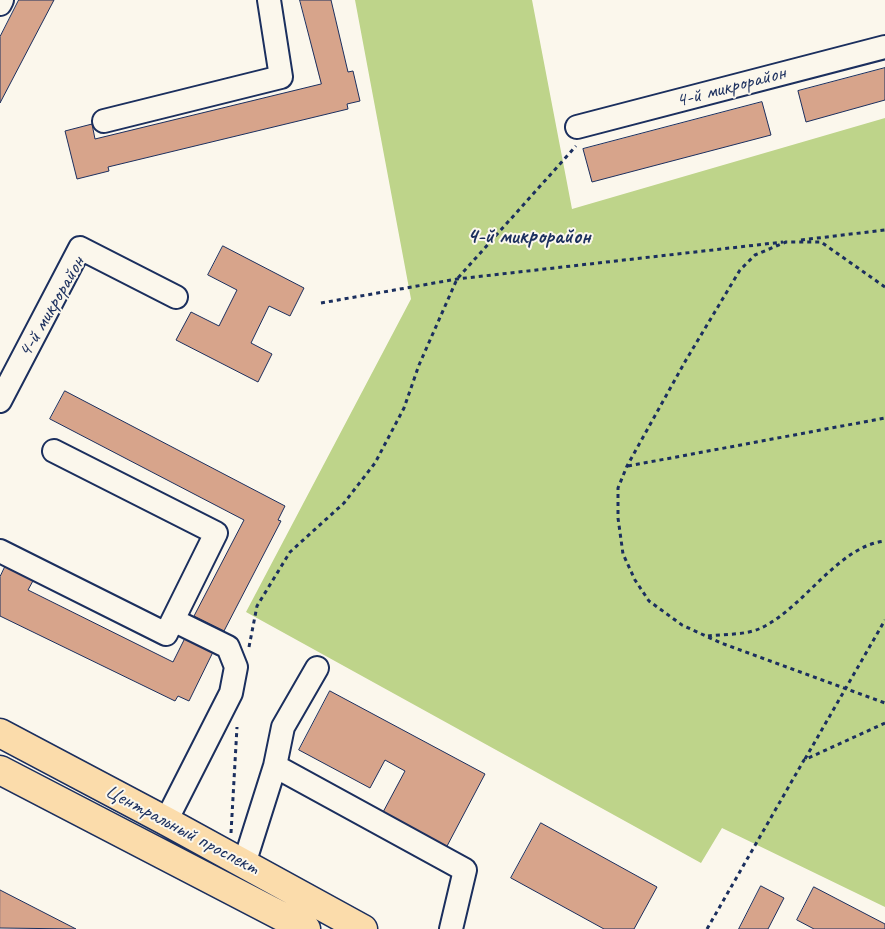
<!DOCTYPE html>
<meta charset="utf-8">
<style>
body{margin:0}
canvas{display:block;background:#fbf7ec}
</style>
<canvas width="885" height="929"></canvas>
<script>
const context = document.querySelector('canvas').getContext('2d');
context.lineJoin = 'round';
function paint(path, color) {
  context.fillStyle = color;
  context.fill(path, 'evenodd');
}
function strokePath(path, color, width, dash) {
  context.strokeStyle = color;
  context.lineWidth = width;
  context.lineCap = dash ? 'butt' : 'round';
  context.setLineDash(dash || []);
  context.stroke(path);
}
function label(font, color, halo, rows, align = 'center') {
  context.font = font + ' Caveat,sans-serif';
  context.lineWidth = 4;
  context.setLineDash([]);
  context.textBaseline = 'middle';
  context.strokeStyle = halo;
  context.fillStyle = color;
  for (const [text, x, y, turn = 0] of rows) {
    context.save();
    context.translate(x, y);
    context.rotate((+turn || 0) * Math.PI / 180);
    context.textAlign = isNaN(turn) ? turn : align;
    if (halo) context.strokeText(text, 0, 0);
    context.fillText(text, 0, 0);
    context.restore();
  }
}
paint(new Path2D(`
 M 355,0 L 532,0 L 572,209 L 885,118 L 885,907 L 722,828 L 701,863 L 246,612 L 411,299 Z`), '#bed48a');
const building = new Path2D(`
 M 19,0 L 54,0 L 0,103 L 0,37 Z
 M 300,0 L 331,0 L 348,72 L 353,71 L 360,101 L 347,104 L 348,109 L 108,167 L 109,171 L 77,179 L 65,131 L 92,124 L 95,139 L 321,84 Z
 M 885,68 L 885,100 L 806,122 L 798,91 Z
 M 762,102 L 771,135 L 592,182 L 583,149 Z
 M 223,246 L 304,288 L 290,316 L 269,306 L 251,343 L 272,354 L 258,382 L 176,340 L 191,312 L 219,326 L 237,290 L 208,275 Z
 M 65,391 L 285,506 L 278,520 L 281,521 L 224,631 L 194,616 L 244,520 L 50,419 Z
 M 6,565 L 34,579 L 28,590 L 173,662 L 185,638 L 213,652 L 189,701 L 178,696 L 175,701 L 0,616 L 0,577 Z
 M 330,691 L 485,774 L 446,848 L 382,814 L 405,771 L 385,760 L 370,788 L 299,750 Z
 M 541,823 L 657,887 L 634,929 L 604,929 L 511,878 Z
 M 761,886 L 784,898 L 768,929 L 739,929 Z
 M 814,887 L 885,924 L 885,929 L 814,929 L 797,920 Z
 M 0,890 L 76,929 L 0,928 Z`);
paint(building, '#d7a48b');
strokePath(building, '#1b2f5e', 1);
const minor = new Path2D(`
 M 0,4 L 2,0
 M 104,121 L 281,77 L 269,0
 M 577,127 L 885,47
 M 0,401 L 80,248 L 176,297
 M 0,551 L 166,634 L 216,533 L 54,451
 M 275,766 L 283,727 L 317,668
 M 166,821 L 231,693 L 236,667 L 228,647 L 173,620
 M 244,864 L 275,766 L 465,870 L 451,929`);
const major = new Path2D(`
 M 0,733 L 166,821 L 363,929
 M 0,770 L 306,929`);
strokePath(minor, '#1b2f5e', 26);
strokePath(major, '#1b2f5e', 31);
strokePath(new Path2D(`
 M 801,240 L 885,230
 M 885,287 L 821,242 L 786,242 L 755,255 L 740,270 L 686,360 L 627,466 L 618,488 L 618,518 L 623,554 L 635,580 L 649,601 L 682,625 L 721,643 L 885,703
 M 321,303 L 457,279 L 783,242
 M 628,466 L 885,418
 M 708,636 C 725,634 747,635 761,628 C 804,608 838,546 885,541
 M 249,647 L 257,606 L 290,552 L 344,503 L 375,463 L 404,408 L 419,365 L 457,279 L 576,146
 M 805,759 L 885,620
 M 231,833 L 237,727
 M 707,929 L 804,760 L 885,723`), '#1b2f5e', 3, [4, 4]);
strokePath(minor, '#fbf7ec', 22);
strokePath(major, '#fbdcab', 28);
label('21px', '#1b2f5e', '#fbf7ec', [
 ["4-й микрорайон",731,87,-15],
 ["4-й микрорайон",52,307,-60],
 ["Центральный проспект",182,830,28]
]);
label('bold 22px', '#1b2f5e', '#fbf7ec', [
 ["4-й микрорайон",529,237]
]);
</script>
